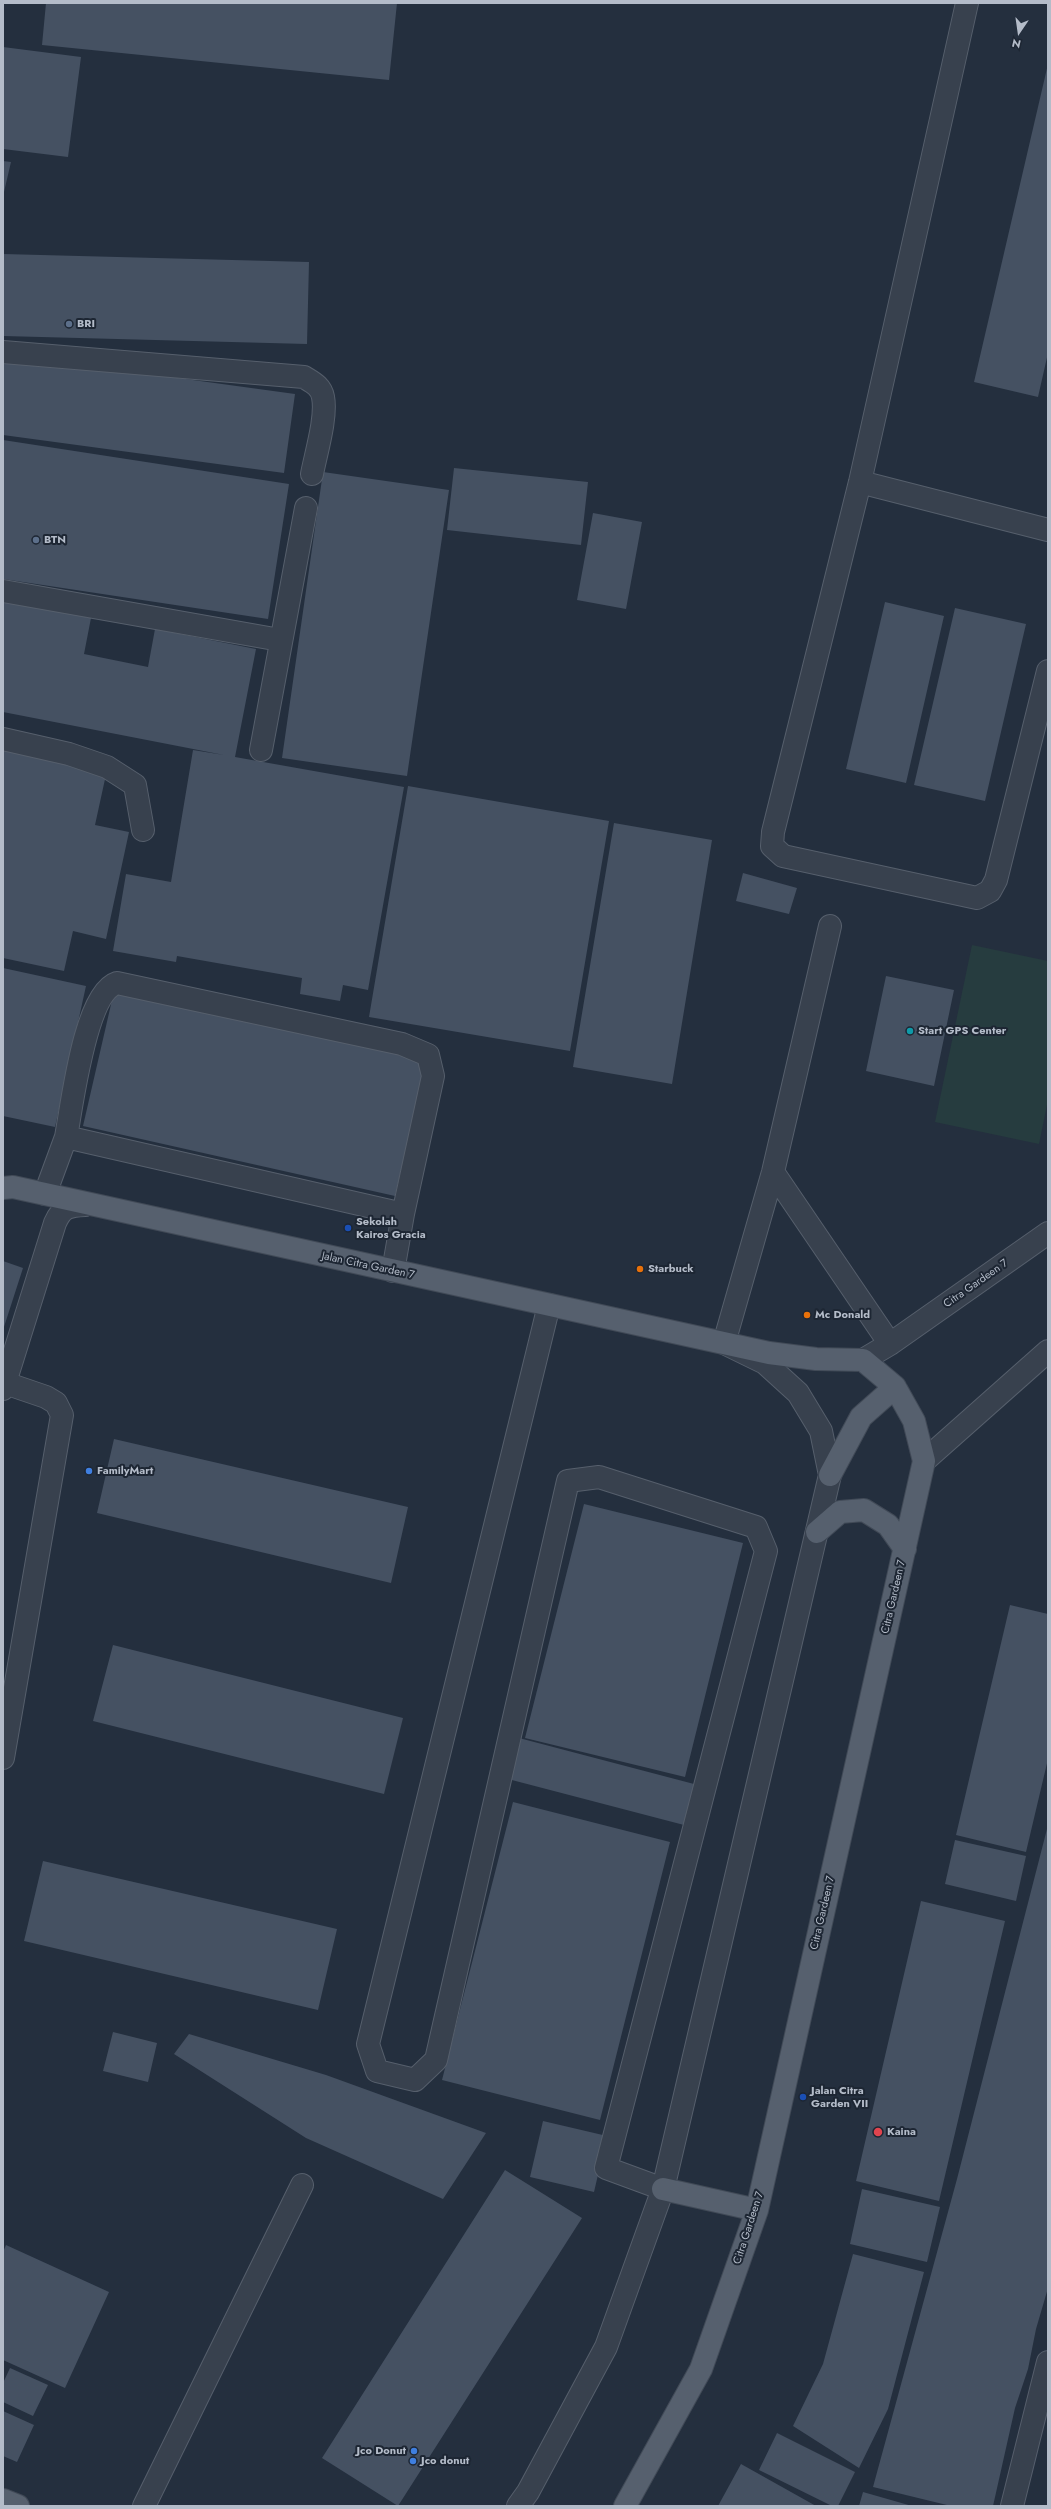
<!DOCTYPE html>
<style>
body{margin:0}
#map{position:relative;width:1051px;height:2509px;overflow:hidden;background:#242f3e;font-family:Jost,sans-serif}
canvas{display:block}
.frame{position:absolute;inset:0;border:4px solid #b4bcc9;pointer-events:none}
.north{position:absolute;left:999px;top:12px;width:40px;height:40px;-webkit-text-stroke:3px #1d2633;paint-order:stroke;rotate:193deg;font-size:11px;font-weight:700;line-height:16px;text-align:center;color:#b4bcc9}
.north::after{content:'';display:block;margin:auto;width:14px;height:18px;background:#b4bcc9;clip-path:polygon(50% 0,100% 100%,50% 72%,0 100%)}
</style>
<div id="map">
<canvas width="1051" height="2509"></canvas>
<div class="frame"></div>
<div class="north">N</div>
</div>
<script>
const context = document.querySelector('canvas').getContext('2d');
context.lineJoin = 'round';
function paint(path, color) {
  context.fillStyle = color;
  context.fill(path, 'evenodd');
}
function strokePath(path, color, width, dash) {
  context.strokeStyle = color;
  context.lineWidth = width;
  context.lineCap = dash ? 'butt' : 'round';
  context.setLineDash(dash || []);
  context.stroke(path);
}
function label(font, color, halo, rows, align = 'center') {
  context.font = font + ' Jost,sans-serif';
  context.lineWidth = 4;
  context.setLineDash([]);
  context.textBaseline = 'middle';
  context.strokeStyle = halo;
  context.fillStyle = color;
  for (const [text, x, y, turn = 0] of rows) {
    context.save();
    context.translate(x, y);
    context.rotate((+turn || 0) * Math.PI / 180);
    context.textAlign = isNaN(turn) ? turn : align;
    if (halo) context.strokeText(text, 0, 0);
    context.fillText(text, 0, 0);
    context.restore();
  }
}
paint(new Path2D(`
 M 972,945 L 1048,961 L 1048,1100 L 1039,1144 L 935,1122 Z`), '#263c3f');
paint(new Path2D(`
 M 46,3 L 397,3 L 389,80 L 42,45 Z
 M 3,47 L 81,57 L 68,157 L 3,149 Z
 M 1048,64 L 1048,353 L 1038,397 L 974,382 Z
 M 3,161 L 11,162 L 4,192 L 3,192 Z
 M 3,254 L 309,262 L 307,344 L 3,336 Z
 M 3,354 L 295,394 L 284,473 L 3,435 Z
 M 3,440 L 289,484 L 268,619 L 3,579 Z
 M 454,468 L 588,482 L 581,545 L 447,530 Z
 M 323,472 L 449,490 L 407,776 L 282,758 Z
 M 593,513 L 642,522 L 626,609 L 577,600 Z
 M 3,601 L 91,618 L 84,654 L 148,667 L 155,629 L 256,649 L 235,757 L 404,787 L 368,990 L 343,985 L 340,1001 L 300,994 L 302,978 L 177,956 L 176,962 L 113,951 L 126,874 L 171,882 L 193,750 L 224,755 L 3,712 Z
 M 885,602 L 944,616 L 906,783 L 846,769 Z
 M 955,608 L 1026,624 L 985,801 L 914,785 Z
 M 3,748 L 107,770 L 95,825 L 129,832 L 106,939 L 73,931 L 64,971 L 3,958 Z
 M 408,786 L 609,821 L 570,1051 L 369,1017 Z
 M 614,823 L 712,840 L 672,1084 L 573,1067 Z
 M 743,873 L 797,888 L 789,914 L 736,901 Z
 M 3,968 L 86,986 L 55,1127 L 3,1116 Z
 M 886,976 L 954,990 L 934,1086 L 866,1071 Z
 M 115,987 L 427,1057 L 395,1196 L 83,1126 Z
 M 3,1261 L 23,1268 L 3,1330 Z
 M 114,1439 L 408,1507 L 391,1583 L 97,1513 Z
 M 584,1504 L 743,1543 L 685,1777 L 525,1738 Z
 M 1010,1605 L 1048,1614 L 1048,1759 L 1026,1852 L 956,1835 Z
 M 113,1645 L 403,1718 L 384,1794 L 93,1721 Z
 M 519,1738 L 694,1784 L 684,1825 L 508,1779 Z
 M 513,1802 L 670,1842 L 600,2120 L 442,2080 Z
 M 1047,1829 L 1048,2288 L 1036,2329 L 1028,2369 L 1015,2408 L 993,2506 L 951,2506 L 873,2487 L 957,2179 Z
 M 955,1840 L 1026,1856 L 1016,1901 L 945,1884 Z
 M 43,1861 L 337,1929 L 318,2010 L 24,1941 Z
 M 921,1901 L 1005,1921 L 939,2201 L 856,2181 Z
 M 113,2032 L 157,2043 L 148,2082 L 103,2071 Z
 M 189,2034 L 326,2075 L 486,2133 L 443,2199 L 306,2138 L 174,2054 Z
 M 543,2121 L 607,2136 L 594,2192 L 530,2177 Z
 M 505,2170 L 582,2218 L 398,2506 L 322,2458 Z
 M 862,2189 L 940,2207 L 927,2262 L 850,2244 Z
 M 6,2245 L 109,2292 L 65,2388 L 3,2360 L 3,2252 Z
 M 853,2254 L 924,2272 L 888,2409 L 859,2468 L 793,2426 L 823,2364 Z
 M 10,2368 L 48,2385 L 33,2416 L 3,2402 L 3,2383 Z
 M 3,2411 L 34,2425 L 17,2462 L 3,2456 Z
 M 777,2433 L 855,2472 L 838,2506 L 832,2506 L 759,2470 Z
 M 741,2464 L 816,2506 L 718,2506 Z
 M 863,2492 L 912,2506 L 859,2506 Z`), '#455162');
const minor = new Path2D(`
 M 967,3 L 860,482 L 773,832 L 772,846 L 783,856 L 977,898 L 990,891 L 996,880 L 1048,671
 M 3,352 L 304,377 C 312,382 321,386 323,397 C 327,417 316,453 312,474
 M 860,482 L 1048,530
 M 3,591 L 280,640
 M 3,739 L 69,754 L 107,767 L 135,785 L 143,830
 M 261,750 L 306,508
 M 66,1137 C 72,1105 85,993 117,983 L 402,1044 L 428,1055 L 433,1076 L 403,1214
 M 773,1172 L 890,1344
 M 45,1194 L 66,1137 L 403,1214 L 393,1271
 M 549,1305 L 368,2044 L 377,2071 L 415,2080 L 436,2060 L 568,1481 L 599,1477 L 756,1527 L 766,1551 L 606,2168 L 663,2189
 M 863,1360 L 890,1344 L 1048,1233
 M 3,1389 L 55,1223 C 62,1207 68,1206 85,1205
 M 924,1461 L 1048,1351
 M 3,1758 L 62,1415 L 56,1403 L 46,1397 L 5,1383
 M 144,2506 L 302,2185
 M 518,2506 L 528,2492 L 606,2347 L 663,2189 L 830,1475 L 821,1431 L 798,1393 L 765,1363 L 724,1343 L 773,1172 L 830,926
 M 1012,2506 L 1048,2362`);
const major = new Path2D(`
 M 3,1188 L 13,1187 L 45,1194 L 769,1353 L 816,1359 L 863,1360 L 895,1387 L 914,1421 L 924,1461 L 757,2210 L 701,2369 L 625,2506
 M 830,1475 L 861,1417 L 895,1387
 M 817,1532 L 840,1512 L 864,1510 L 888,1525 L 905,1549
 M 663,2189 L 757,2210
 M 3,2500 L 18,2506`);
strokePath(minor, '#565f6c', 24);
strokePath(major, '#414a57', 24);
strokePath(minor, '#38414e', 22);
strokePath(major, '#56606e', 22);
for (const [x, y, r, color] of [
 [69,324,4,"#5c6f8a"],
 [36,540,4,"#5c6f8a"],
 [910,1031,4,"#0f9aa8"],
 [348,1228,4,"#1a4fb4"],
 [640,1269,4,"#e8710a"],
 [807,1315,4,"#e8710a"],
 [89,1471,4,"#3f7fe0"],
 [803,2097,4,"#1a4fb4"],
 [878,2132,5,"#e0444e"],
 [414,2451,4,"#3f7fe0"],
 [413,2461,4,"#3f7fe0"]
]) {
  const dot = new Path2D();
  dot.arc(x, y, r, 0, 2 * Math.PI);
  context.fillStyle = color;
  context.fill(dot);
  strokePath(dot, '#1d2633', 1.5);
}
label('bold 11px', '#b4bcc9', '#1d2633', [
 ["BRI",77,324],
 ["BTN",44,540],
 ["Start GPS Center",918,1031],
 ["Sekolah",356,1222],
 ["Kairos Gracia",356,1235],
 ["Starbuck",648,1269],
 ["Mc Donald",815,1315],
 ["FamilyMart",97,1471],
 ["Jalan Citra",811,2091],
 ["Garden VII",811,2104],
 ["Kaina",887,2132],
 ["Jco Donut",406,2451,"right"],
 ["Jco donut",421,2461]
], 'left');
label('11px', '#b4bcc9', '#1d2633', [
 ["Jalan Citra Garden 7",368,1266,12],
 ["Citra Gardeen 7",976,1284,-35],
 ["Citra Gardeen 7",894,1597,-77],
 ["Citra Gardeen 7",823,1913,-77],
 ["Citra Gardeen 7",749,2228,-72]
]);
</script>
